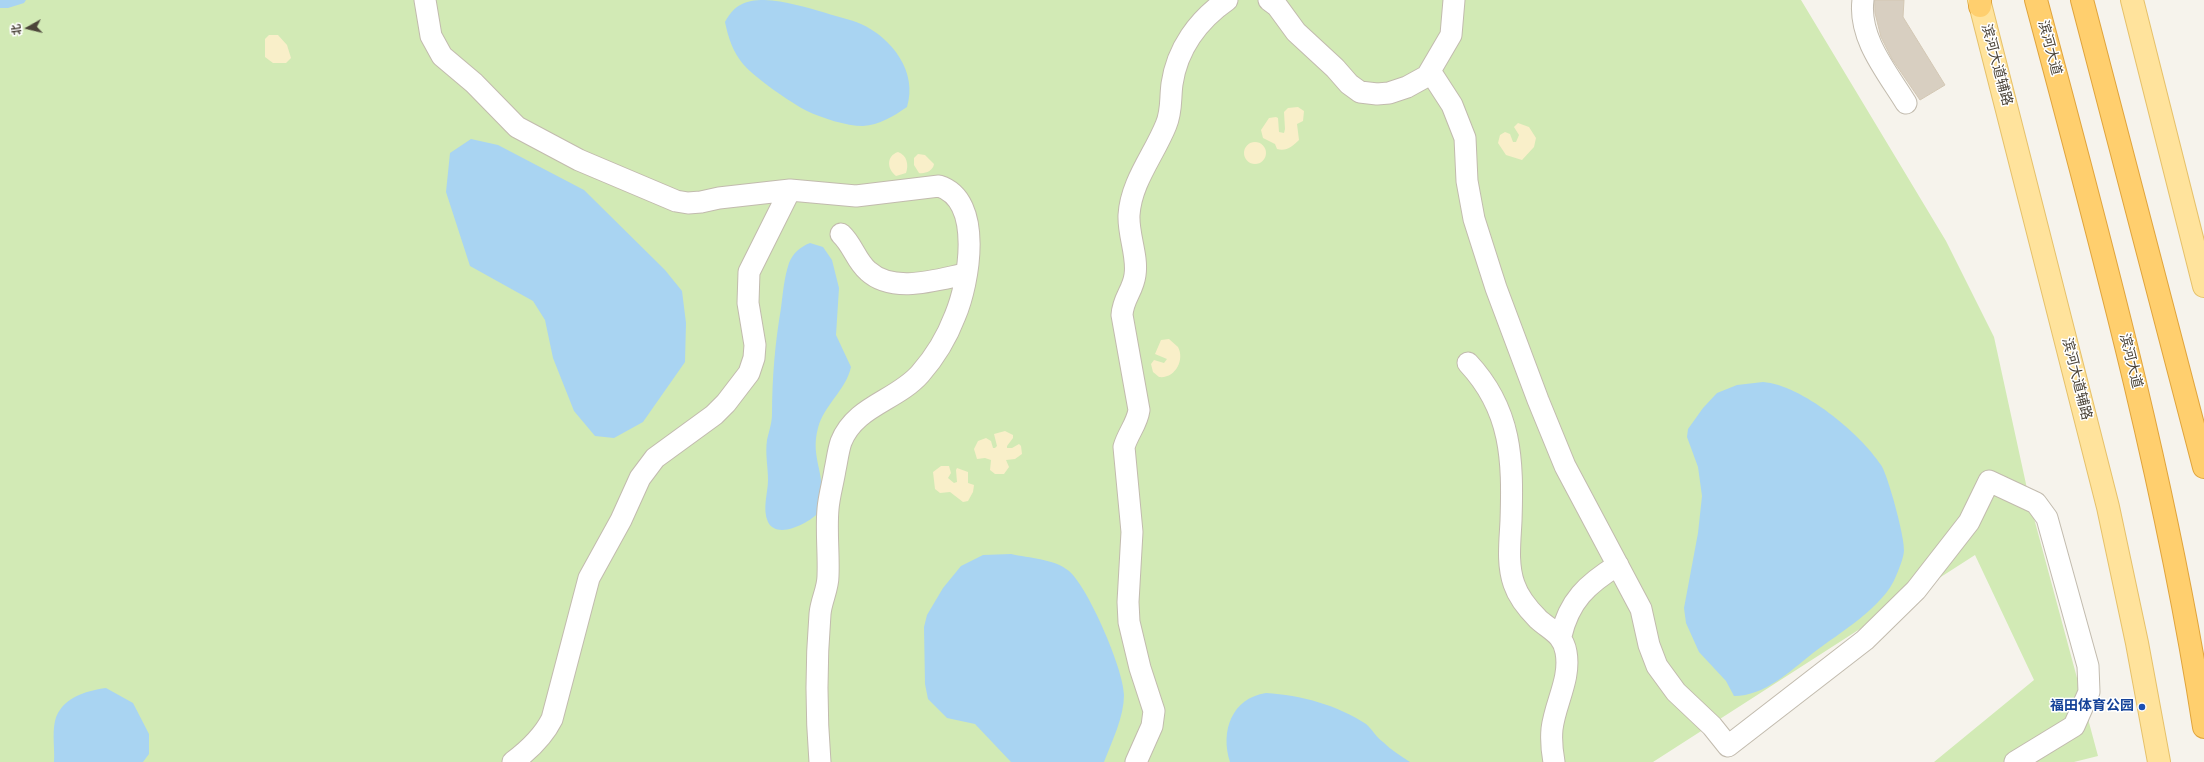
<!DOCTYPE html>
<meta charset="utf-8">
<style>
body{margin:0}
#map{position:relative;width:2204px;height:762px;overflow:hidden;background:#f6f3ec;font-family:"Titillium Web","Noto Sans SC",sans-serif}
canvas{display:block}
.north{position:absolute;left:8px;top:8px;width:40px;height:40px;-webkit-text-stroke:3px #fff;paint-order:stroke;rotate:262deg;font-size:11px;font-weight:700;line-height:16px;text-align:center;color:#4b4439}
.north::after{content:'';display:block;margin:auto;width:14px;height:18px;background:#4b4439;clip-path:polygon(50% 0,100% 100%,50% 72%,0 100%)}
</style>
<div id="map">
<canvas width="2204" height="762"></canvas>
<div class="north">北</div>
</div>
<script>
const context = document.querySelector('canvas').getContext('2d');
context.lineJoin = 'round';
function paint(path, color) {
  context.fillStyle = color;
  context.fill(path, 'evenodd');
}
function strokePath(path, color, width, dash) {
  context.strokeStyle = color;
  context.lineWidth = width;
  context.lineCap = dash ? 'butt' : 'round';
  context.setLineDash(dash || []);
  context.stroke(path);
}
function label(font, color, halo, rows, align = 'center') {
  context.font = font + ' "Titillium Web","Noto Sans SC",sans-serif';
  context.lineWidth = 3;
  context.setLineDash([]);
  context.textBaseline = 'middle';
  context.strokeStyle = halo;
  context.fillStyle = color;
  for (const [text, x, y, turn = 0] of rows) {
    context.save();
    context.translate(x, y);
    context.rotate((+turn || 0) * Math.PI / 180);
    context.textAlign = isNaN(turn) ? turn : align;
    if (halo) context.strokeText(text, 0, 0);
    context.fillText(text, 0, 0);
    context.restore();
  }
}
paint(new Path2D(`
 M 0,0 L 1801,0 L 1946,241 L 1994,337 L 2031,507 L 2098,756 L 2074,762 L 1934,762 L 2034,680 L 1975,555 L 1653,762 L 0,762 Z`), '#d2eab5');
paint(new Path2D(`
 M 269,35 L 278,35 L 287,45 L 291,58 L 286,63 L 273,63 L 265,57 L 265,39 Z
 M 1298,107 L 1304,111 L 1303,121 L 1297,124 L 1299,140 C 1293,146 1286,152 1277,149 L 1275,144 L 1263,138 L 1261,130 L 1269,118 L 1276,117 L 1278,118 L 1279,132 L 1284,133 L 1285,129 L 1284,112 L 1288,108 Z
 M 1518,123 L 1529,127 L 1536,138 L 1534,147 L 1522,160 L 1506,155 L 1498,143 L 1500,135 L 1505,132 L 1510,134 L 1513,142 L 1516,142 L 1519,135 L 1514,127 Z
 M1244 153a11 11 0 1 1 22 0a11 11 0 1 1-22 0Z
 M 898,152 C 907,155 909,165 906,173 L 896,176 C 887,169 886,156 898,152 Z
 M 918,154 L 925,155 L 934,164 C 933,171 925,174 919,173 L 914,165 L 914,158 Z
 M 1169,339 L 1178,347 C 1185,360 1175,379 1159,377 L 1153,372 L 1151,364 L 1154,360 L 1164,363 L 1167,359 L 1155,354 L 1161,340 Z
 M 1005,431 L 1013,435 L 1013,438 L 1007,446 L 1007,448 L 1012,448 L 1019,444 L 1021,446 L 1022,454 L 1015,459 L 1006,460 L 1009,467 L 1004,474 L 995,474 L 990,470 L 991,460 L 985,458 L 977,459 L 974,449 L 978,441 L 986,438 L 991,441 L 993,448 L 995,448 L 997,446 L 994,434 Z
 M 941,466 L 949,466 L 951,473 L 948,478 L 954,483 L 957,482 L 956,470 L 957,468 L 968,472 L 968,483 L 974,485 L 973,492 L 968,501 L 963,502 L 950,492 L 940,493 L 935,489 L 933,472 Z`), '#f9efc9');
paint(new Path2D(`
 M 0,0 L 26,0 L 24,3 L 8,8 L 0,8 Z
 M 764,0 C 786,1 805,7 826,13 C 838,17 850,19 861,24 C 892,38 918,72 907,107 C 894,116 879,125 863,126 C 846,126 822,118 807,111 C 791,103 754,77 743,64 C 733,52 728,37 725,22 C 734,5 745,0 764,0 Z
 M 471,139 L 498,145 L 584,190 L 665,270 L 682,291 L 686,323 L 685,362 L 643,422 L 614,438 L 595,436 L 574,411 L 553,358 L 545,320 L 533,301 L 470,266 L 446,192 L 450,153 Z
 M 810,243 L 823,247 L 832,260 L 839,288 L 836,335 L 851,367 C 846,390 824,405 818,428 C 811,454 822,468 822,492 C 821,498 819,506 818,513 C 809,523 777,540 768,522 C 762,509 768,493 768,480 C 768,467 765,454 767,440 C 769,431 772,423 772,414 C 772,378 775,343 781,308 C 783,293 784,278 789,263 C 793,253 800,247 810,243 Z
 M 1763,382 C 1802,385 1860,433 1881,465 C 1888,475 1905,538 1904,550 C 1904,557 1899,569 1896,576 C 1884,607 1839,633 1813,653 C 1790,671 1765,696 1734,696 L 1726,681 L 1699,652 L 1686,623 L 1684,608 L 1698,533 L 1702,496 L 1698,467 L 1687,437 L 1688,429 L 1703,408 L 1717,393 L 1737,385 Z
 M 1011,554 C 1029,558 1055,559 1069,571 C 1088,587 1124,670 1124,695 C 1124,717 1112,741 1104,762 L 1011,762 L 975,724 L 947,718 L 928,699 L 925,684 L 924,627 L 927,615 L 943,588 L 961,566 L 983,555 Z
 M 106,688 L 133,703 L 149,734 L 149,754 L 143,762 L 54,762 C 55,750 52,734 55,721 C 61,698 85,691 106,688 Z
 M 1266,693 C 1301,695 1337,705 1366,724 C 1372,729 1376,737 1383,742 C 1391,750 1401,756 1410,762 L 1230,762 C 1220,731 1232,698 1266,693 Z`), '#a9d4f2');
const building = new Path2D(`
 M 1875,0 L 1904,0 L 1903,17 L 1945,85 L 1920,100 L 1892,59 L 1881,37 L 1875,13 Z`);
paint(building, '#d8cfc1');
strokePath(building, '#d3c7b4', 1);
const minor = new Path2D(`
 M 425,0 L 431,36 L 442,56 L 474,83 L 517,127 L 579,160 L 676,201 L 688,203 L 701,202 L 719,198 L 790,190 L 856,196 L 939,186 C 984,200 969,283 955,316 C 947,337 935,357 920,374 C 896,401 855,406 841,442 C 838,451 837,461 835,470 C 833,483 829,496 828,509 C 826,531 829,554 828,576 C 828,589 821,601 820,614 C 816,663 816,713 820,762
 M 1269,0 L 1277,6 L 1296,32 L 1335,68 L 1349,84 L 1360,92 L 1377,94 L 1389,93 L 1407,87 L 1427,76 L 1451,35 L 1454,0
 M 1863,0 C 1858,38 1887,72 1906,103
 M 1430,71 L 1452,105 L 1465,138 L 1467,181 L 1474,219 L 1496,288 L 1538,400 L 1565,466 L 1641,609 L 1649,645 L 1657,666 L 1676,692 L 1712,726 L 1728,746 L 1865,640 L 1916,590 L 1969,522 L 1989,481 L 2036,503 L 2047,518 L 2088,666 L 2089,692 L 2074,726 L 2015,762
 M 841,234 C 853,245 856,261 868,271 C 893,294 936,280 965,274
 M 1468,363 C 1512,410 1513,460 1511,521 C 1510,542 1507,564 1514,584 C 1518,596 1529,610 1538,619 C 1550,630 1563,634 1566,652 C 1571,679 1555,703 1552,729 C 1551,740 1552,751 1554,762
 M 1561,636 C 1569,601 1587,584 1618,565
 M 513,762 C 529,750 543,737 552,719 L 589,578 L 621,520 L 640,478 L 655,458 L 714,415 L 726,403 L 749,373 L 754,358 L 755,345 L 748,303 L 749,272 L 790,190
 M 1136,762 L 1152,726 L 1154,711 L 1140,668 L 1129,622 L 1128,602 L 1132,532 L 1124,447 C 1128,433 1137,424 1139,410 L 1122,315 C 1123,298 1133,291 1135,275 C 1138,256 1128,235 1129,215 C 1131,182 1154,155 1166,125 C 1172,111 1170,99 1172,84 C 1177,49 1198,20 1227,0`);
const major = new Path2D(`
 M 1979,0 L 2108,507 L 2137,643 L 2159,762
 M 2132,0 L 2204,286`);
const highway = new Path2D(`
 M 1980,0 L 1980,6
 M 2036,0 C 2100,240 2166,481 2204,727
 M 2082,0 L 2204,467`);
strokePath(minor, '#c2bbae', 23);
strokePath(major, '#e6c16a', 24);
strokePath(highway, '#e0a43c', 24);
strokePath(minor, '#fff', 21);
strokePath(major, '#ffe39c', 22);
strokePath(highway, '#ffcf6e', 22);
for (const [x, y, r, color] of [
 [2142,707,4,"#1a4fb4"]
]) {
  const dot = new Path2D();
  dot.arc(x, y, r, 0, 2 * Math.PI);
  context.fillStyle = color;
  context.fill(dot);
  strokePath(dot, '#fff', 1.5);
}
label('14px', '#4b4439', '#fff', [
 ["滨河大道",2049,48,75],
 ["滨河大道辅路",1996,65,75],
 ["滨河大道",2130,361,76],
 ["滨河大道辅路",2076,379,76]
]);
label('bold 14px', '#164399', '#fff', [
 ["福田体育公园",2134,707]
], 'right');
</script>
